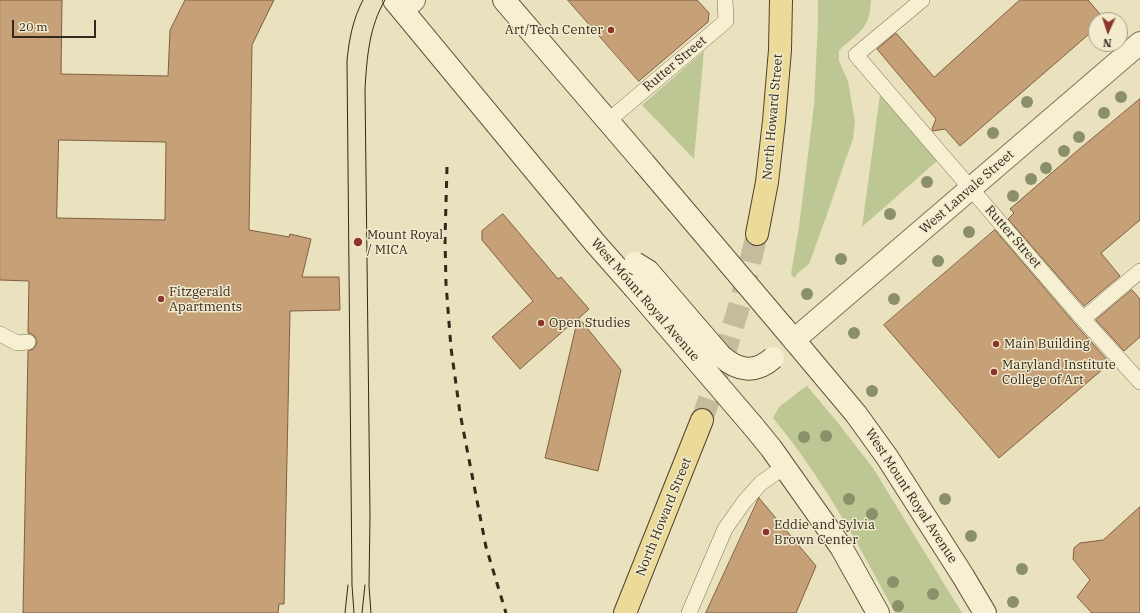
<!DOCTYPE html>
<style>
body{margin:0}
#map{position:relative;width:1140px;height:613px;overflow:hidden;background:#eae1bf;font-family:"IBM Plex Serif",serif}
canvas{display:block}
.north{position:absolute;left:1088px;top:12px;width:40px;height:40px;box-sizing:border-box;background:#f2ebce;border:1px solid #a59d87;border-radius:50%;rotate:183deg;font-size:11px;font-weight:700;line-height:16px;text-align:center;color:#32291c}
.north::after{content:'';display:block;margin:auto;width:14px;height:18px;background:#8c352c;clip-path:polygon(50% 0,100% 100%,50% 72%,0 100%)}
.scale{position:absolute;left:12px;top:20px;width:84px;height:18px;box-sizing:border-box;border:2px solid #32291c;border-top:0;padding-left:5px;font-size:12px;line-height:14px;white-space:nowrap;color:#32291c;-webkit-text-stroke:3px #f2ebce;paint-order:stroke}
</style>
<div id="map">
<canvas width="1140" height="613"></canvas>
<div class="north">N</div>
<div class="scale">20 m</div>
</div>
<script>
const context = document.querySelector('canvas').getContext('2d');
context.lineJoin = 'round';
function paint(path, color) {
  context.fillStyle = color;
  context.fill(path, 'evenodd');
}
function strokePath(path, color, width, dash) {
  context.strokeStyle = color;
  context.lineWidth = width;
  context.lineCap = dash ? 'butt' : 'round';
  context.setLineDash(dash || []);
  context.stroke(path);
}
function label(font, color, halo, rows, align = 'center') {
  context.font = font + ' "IBM Plex Serif",serif';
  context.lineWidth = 3;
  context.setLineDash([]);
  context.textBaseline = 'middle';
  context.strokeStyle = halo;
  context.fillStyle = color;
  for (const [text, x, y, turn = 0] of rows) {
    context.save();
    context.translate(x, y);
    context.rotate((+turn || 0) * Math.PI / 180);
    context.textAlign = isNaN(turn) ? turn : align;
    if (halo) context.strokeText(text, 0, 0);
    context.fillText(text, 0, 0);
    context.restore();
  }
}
paint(new Path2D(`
 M 818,0 L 871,0 C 870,18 867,27 853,38 C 848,43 843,45 839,51 L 839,61 L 848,81 L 855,122 L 853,139 L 845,161 L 830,206 L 809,264 L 799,272 L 794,278 L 791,274 L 799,227 L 814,105 L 818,22 Z
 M 704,51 L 694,159 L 642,105 Z
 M 880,95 L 938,160 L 862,227 Z
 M 807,386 L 838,423 L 873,468 L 962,613 L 895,613 C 859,545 822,477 773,418 L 779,407 L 801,390 Z`), '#bcc794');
const building = new Path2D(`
 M 0,0 L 62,0 L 61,74 L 168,76 L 170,30 L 185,0 L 274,0 L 252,45 L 249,230 L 289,237 L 290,234 L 311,239 L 302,277 L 339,277 L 340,310 L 290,311 L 284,604 L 279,604 L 278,613 L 23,613 L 28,351 L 33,349 L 36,345 L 37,342 L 35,337 L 32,334 L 28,333 L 29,281 L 0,280 ZM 59,140 L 166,142 L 165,220 L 57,218 Z
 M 568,0 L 697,0 L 709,13 L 708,22 L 639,81 Z
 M 1020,0 L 1088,0 L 1105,20 L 1096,20 L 1096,28 L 960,146 L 945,129 L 933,131 L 932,129 L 936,119 L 877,49 L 896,33 L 934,77 Z
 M 1140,99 L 1140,220 L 1101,253 L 1120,276 L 1084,306 L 1008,219 L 1014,213 L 1010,209 L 1077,151 Z
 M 503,214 L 558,279 L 561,277 L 589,309 L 579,318 L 621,370 L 598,471 L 545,458 L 578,318 L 520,369 L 492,337 L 533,301 L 482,240 L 482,231 Z
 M 995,230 L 1076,325 L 1110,363 L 999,458 L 884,325 Z
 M 1132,290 L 1140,299 L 1140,337 L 1124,351 L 1096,320 Z
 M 759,498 L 816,566 L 796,613 L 706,613 Z
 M 1140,507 L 1140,613 L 1092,613 L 1077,597 L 1090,580 L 1073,559 L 1074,548 L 1080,543 L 1103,540 Z`);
paint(building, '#c6a077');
strokePath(building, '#7f5f40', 1);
strokePath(new Path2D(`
 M 702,420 L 722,362 L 741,300 L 757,234`), '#c5bc9e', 22, [22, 11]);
const service = new Path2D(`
 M 922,0 L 856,55 L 1083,319 L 1140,382
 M 608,121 L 726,21 L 725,0
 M 1083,319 L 1140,271
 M 0,334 L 17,343 L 28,342
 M 689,613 L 725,529 L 744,502 L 761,483 L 784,467`);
const minor = new Path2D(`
 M 403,10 L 414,0
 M 794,340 L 1140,43`);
const secondary = new Path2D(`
 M 394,0 L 595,243 L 633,286
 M 504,0 L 644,163
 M 783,327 L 856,414 L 887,457 L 963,576 L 985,613
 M 753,426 L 771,448 L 841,547 L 878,613`);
const primary = new Path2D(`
 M 757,234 L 767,182 L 774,121 L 780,50 L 781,0
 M 625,613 L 702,420`);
strokePath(service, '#817258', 16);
strokePath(minor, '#817258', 24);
strokePath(secondary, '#63533c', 24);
strokePath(primary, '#4f402d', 24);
strokePath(service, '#f6efd1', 15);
strokePath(minor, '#f6efd1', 22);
strokePath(secondary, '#f6efd1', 22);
strokePath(primary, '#ecda98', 22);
strokePath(new Path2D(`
 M 345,613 L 348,585
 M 354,613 L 352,585 L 347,61 C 349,39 353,19 363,0
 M 362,613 L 365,585
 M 371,613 L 369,586 L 370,515 L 365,89 C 367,57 369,27 385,0`), '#32291c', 1);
strokePath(new Path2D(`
 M 447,167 L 445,239 L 446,284 L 451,348 L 460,413 L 486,547 L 506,613`), '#32291c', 3, [7, 7]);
const secondaryBridge = new Path2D(`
 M 644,163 L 783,327
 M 635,263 L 648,271 L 721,356 C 738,371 755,374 773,358
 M 633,286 L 753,426`);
strokePath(secondaryBridge, '#63533c', 24, []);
strokePath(secondaryBridge, '#f6efd1', 22);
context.fillStyle = '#8c906a';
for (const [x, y] of [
 [1121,97],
 [1027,102],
 [1104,113],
 [993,133],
 [1079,137],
 [1064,151],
 [1046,168],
 [1031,179],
 [927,182],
 [1013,196],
 [890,214],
 [969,232],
 [841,259],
 [938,261],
 [807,294],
 [894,299],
 [854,333],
 [872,391],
 [826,436],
 [804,437],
 [849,499],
 [945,499],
 [872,514],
 [971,536],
 [1022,569],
 [893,582],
 [933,594],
 [1013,602],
 [898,606]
]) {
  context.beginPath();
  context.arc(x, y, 6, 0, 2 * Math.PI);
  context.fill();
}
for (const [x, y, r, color] of [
 [611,30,4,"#8c352c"],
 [358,242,5,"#8c352c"],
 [161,299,4,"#8c352c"],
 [541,323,4,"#8c352c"],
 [996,344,4,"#8c352c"],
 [994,372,4,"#8c352c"],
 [766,532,4,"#8c352c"]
]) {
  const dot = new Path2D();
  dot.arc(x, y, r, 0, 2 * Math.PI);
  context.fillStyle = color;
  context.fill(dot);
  strokePath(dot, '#f2ebce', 1.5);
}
label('13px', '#32291c', '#f2ebce', [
 ["Art/Tech Center",603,30,"right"],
 ["Mount Royal",367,235],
 ["/ MICA",367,250],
 ["Fitzgerald",169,292],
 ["Apartments",169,307],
 ["Open Studies",549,323],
 ["Main Building",1004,344],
 ["Maryland Institute",1002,365],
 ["College of Art",1002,380],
 ["Eddie and Sylvia",774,525],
 ["Brown Center",774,540]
], 'left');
label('13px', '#32291c', '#f2ebce', [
 ["Rutter Street",675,64,-40],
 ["North Howard Street",773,117,-85],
 ["West Lanvale Street",967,192,-41],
 ["Rutter Street",1013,237,49],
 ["West Mount Royal Avenue",645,300,49],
 ["West Mount Royal Avenue",911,496,57],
 ["North Howard Street",664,517,-68]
]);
</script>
